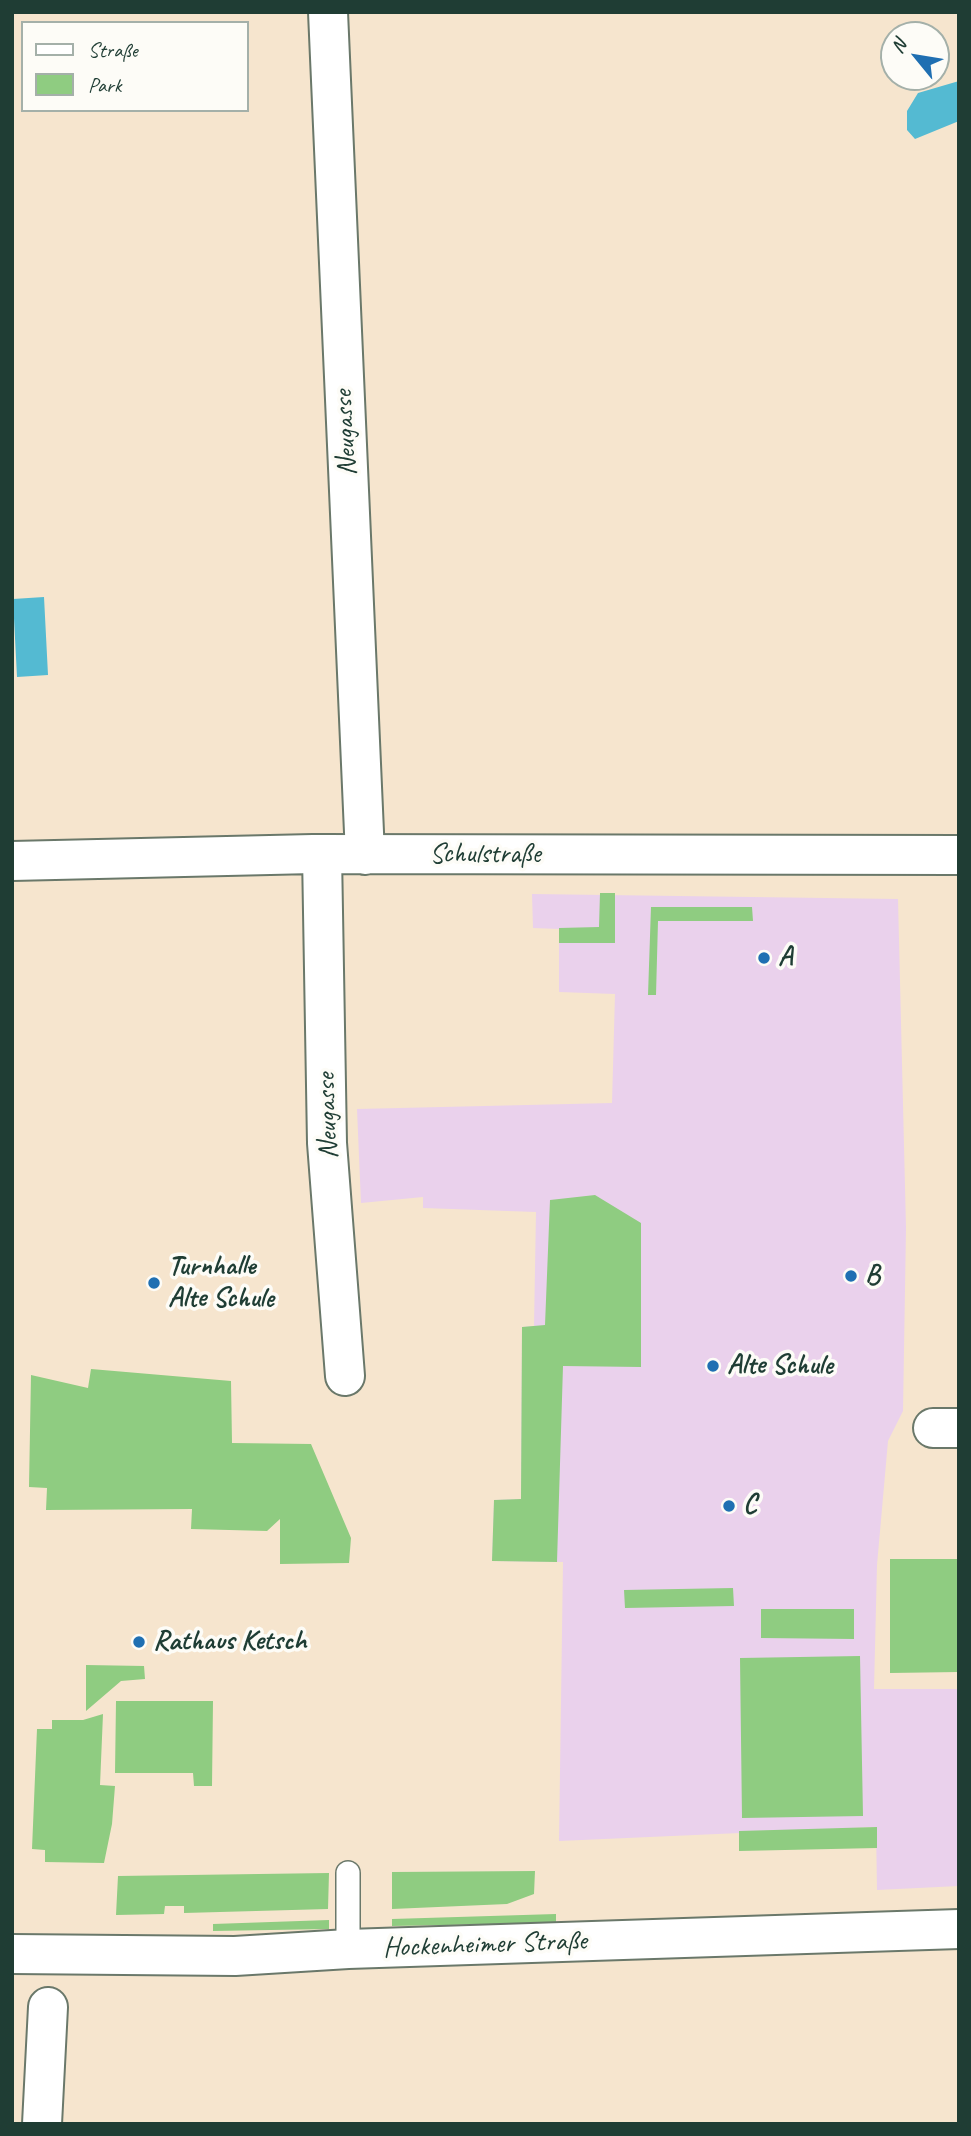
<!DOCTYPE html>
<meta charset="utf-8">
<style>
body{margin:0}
#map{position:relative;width:971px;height:2136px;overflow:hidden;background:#f6e5ce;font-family:Caveat,sans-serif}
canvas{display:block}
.frame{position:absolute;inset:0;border:14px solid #1f3d34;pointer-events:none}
.legend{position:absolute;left:21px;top:21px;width:228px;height:91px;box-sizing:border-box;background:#fdfcf7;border:2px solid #a4b0a9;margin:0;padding:9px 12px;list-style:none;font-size:21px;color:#1f3d34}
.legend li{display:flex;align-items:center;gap:14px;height:35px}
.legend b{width:35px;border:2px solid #a4b0a9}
.north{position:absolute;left:880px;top:21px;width:70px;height:70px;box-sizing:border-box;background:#fdfcf7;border:2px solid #a4b0a9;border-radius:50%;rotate:300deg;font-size:19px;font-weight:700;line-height:28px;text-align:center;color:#1f3d34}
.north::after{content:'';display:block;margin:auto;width:24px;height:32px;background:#1f6fb2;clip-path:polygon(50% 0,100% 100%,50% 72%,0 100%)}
</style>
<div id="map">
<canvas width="971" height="2136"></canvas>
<div class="frame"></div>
<ul class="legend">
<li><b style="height:9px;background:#fff"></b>Straße</li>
<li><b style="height:19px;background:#8fcc81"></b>Park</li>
</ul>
<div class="north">N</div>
</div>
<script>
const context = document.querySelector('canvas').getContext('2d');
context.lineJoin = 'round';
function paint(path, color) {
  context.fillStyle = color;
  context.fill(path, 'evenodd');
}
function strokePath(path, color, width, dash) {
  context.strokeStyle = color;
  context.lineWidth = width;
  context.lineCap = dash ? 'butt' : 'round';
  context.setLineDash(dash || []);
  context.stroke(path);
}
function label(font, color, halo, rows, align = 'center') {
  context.font = font + ' Caveat,sans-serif';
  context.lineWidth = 7;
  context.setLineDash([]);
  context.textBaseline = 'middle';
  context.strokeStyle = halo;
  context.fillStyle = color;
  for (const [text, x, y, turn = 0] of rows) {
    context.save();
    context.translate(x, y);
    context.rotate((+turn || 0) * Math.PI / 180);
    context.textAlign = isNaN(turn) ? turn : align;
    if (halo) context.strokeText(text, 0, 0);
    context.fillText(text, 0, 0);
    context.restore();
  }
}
paint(new Path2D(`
 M 532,894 L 898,899 L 906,1228 L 903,1411 L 888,1441 L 877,1565 L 874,1689 L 959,1689 L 959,1886 L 877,1890 L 876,1827 L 559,1841 L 563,1562 L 492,1561 L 494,1500 L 521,1499 L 522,1327 L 534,1326 L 536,1212 L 423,1208 L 423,1197 L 361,1203 L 357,1109 L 612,1103 L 615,994 L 559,992 L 559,929 L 533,928 Z`), '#ead1ec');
paint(new Path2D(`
 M 600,893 L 615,893 L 615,943 L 559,943 L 559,928 L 599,927 Z
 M 651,907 L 752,907 L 753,921 L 658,921 L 656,995 L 648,995 Z
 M 595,1195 L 641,1223 L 641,1367 L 563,1366 L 557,1562 L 492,1561 L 494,1500 L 521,1499 L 522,1327 L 545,1325 L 550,1200 Z
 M 91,1369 L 231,1381 L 232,1443 L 311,1444 L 351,1538 L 349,1563 L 280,1564 L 280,1519 L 267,1531 L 191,1529 L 192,1509 L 46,1510 L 47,1488 L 29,1487 L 31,1375 L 88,1388 Z
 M 890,1559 L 959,1559 L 959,1672 L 890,1673 Z
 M 733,1588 L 734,1606 L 625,1608 L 624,1590 Z
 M 761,1609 L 854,1609 L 854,1639 L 761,1638 Z
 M 860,1656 L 863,1816 L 742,1818 L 740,1658 Z
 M 86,1665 L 144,1666 L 145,1679 L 121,1681 L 86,1711 Z
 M 116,1701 L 213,1701 L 212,1786 L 194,1786 L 193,1773 L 115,1773 Z
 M 103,1714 L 100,1785 L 115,1786 L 112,1824 L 104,1863 L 45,1862 L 45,1850 L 32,1849 L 37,1729 L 52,1729 L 52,1720 L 83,1720 Z
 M 877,1827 L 877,1848 L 739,1851 L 739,1831 Z
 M 535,1871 L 534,1894 L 507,1904 L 392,1909 L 392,1872 Z
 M 329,1873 L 328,1909 L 184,1913 L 184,1906 L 165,1906 L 164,1914 L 116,1915 L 118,1876 Z
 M 556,1914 L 556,1923 L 392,1926 L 392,1919 Z
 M 329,1920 L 329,1929 L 213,1931 L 213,1924 Z`), '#8fcc81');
paint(new Path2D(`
 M 959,81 L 959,121 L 915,139 L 907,130 L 907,111 L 918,93 Z
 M 44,597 L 48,675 L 17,677 L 13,599 Z`), '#54bad2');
const lane = new Path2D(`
 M 348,1949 L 348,1873`);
const street = new Path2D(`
 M 328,12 L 365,855
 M 322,854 L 327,1143 L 345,1376
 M 12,861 L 313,854 L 959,855
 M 933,1428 L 959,1428
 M 42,2124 L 48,2007`);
const secondary = new Path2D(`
 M 12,1954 L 235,1956 L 348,1949 L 959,1929`);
strokePath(lane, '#6a786a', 26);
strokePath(street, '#6a786a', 42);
strokePath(secondary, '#6a786a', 42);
strokePath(lane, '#fff', 23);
strokePath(street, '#fff', 38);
strokePath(secondary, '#fff', 38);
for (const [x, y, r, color] of [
 [764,958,7,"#1f6fb2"],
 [851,1276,7,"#1f6fb2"],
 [154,1283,7,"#1f6fb2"],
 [713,1366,7,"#1f6fb2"],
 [729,1506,7,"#1f6fb2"],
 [139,1642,7,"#1f6fb2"]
]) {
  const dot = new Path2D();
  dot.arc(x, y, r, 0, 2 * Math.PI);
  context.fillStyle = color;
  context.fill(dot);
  strokePath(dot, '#fdfcf7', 2.5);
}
label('28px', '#1f3d34', '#fdfcf7', [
 ["Neugasse",346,433,-93],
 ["Schulstraße",485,855],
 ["Neugasse",328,1116,-92],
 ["Hockenheimer Straße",485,1945,-2]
]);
label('bold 28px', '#1f3d34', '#fdfcf7', [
 ["A",778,958],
 ["Turnhalle",168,1267],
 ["Alte Schule",168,1299],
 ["B",865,1276],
 ["Alte Schule",727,1366],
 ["C",743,1506],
 ["Rathaus Ketsch",153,1642]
], 'left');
</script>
